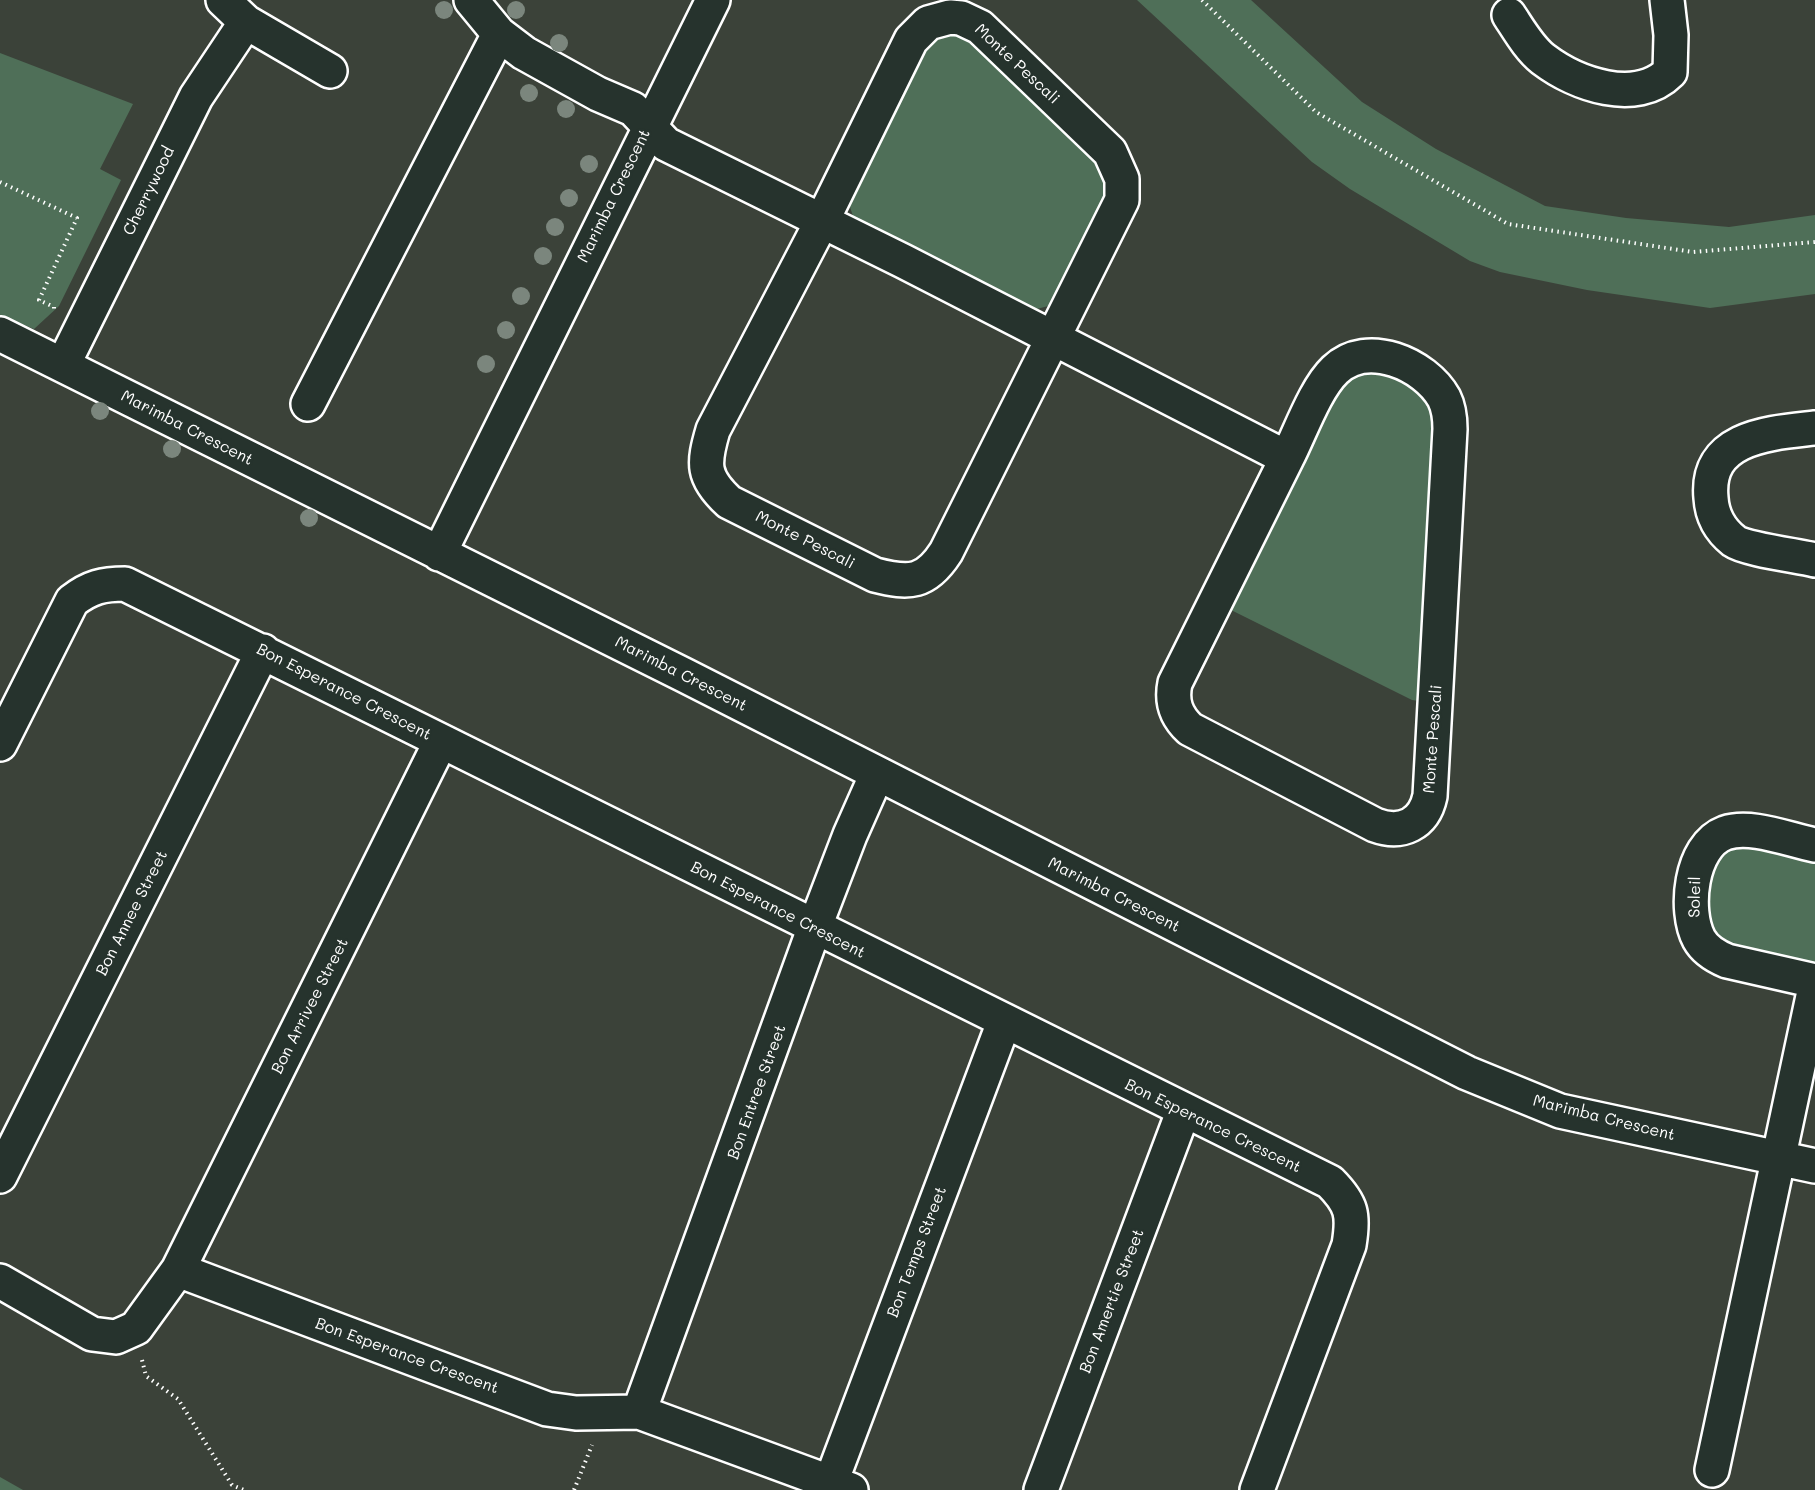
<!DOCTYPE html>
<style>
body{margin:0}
canvas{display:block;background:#3b4239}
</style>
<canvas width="1815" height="1490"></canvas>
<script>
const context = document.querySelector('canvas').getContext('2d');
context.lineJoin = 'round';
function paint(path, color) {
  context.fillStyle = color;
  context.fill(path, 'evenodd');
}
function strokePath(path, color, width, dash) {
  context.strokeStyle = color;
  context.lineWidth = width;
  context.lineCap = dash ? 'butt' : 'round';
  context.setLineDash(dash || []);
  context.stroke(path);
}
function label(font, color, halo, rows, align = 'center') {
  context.font = font + ' Mali,sans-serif';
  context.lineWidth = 5;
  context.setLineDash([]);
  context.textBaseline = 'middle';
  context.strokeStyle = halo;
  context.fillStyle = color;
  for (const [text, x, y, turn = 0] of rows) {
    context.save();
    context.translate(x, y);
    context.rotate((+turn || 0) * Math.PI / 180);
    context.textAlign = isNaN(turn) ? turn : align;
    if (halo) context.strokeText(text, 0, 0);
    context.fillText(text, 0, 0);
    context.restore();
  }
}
paint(new Path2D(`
 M 1137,0 L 1251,0 L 1362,102 L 1436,149 L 1545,206 L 1626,218 L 1729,227 L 1815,215 L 1815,294 L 1710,308 L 1587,290 L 1500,272 L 1470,261 L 1350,189 L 1312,162 Z
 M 952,32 L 969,37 L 1098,161 L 1105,172 L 1108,197 L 1052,305 L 1033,310 L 854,219 L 849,204 L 850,195 L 922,51 L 930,41 Z
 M 0,53 L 133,104 L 100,169 L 121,180 L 59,306 L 34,329 L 0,315 Z
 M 1377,368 C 1407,381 1423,386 1434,419 L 1419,701 L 1412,700 L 1227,608 L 1335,392 L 1354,373 Z
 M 1744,844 L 1815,859 L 1815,966 L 1734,948 L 1713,935 L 1705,915 L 1707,876 L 1725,849 Z
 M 0,1477 L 23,1490 L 0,1490 Z`), '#4f6f58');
const minor = new Path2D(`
 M 471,0 L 499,34 L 524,53 L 598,94 L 633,109 L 666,144 L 903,261 L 1287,458 L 1175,683 C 1171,702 1176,716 1190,729 L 1375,825 C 1402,835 1424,824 1430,796 L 1450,429 C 1450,418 1449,408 1444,398 C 1425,364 1367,339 1335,370 C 1315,389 1300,433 1287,458
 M 1509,15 C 1519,30 1529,48 1543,59 C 1576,84 1636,106 1670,72 L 1671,35 L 1667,0
 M 950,17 L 961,18 L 980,27 L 1110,152 L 1122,179 L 1122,200 L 946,552 C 926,583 910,584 875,575 L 729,502 C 702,477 703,464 713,430 L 822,221 L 911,40 L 928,23 Z
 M 246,22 L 330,71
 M 0,334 L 684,675 L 1467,1073 L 1560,1111 L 1815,1166
 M 63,365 L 196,97 L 246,22 L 223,0
 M 308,404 L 499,34
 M 1815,428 C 1771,433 1705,436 1711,498 C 1712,515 1720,530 1734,541 C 1745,549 1799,556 1815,560
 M 439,554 L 713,0
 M 0,744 L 72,601 C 90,587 103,584 125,584 L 1330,1182 C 1352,1204 1354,1215 1349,1245 L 1257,1490
 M 1815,845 C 1789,840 1751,824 1725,833 C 1690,846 1684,911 1699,939 C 1705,950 1715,956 1727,961 L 1815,981
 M 0,1176 L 263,651
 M 178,1270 L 547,1409 L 576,1413 L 639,1412 L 851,1490
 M 0,1281 L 92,1334 L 116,1337 L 136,1328 L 178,1270 L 441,741
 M 639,1412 L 814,929 L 850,835 L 877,774
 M 1712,1470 L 1815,987
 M 831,1482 L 1004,1022
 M 1041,1490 L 1183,1112`);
strokePath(minor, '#fff', 38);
strokePath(new Path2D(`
 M 1202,0 L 1316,112 L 1508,224 L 1693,252 L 1815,242
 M 0,182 L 77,218 L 39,300 L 54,307 L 54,309
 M 142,1360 L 146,1376 L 178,1399 L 232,1485 L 244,1490
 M 574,1490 L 592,1445`), '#fff', 4, [1.5, 4.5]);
strokePath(minor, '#26332d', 33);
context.fillStyle = '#7b867d';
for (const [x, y] of [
 [444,10],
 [516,10],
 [559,43],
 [529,93],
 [566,109],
 [589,164],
 [569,198],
 [555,227],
 [543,256],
 [521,296],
 [506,330],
 [486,364],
 [100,411],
 [172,449],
 [309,518]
]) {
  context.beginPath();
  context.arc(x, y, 9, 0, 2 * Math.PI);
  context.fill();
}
label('16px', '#fff', '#26332d', [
 ["Monte Pescali",1017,64,43],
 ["Cherrywood",149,191,-64],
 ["Marimba Crescent",614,196,-64],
 ["Marimba Crescent",187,428,27],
 ["Monte Pescali",805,540,27],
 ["Marimba Crescent",681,674,27],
 ["Bon Esperance Crescent",344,692,27],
 ["Monte Pescali",1433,739,-86],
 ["Marimba Crescent",1114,895,27],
 ["Soleil",1695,897,-89],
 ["Bon Esperance Crescent",778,910,27],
 ["Bon Annee Street",132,913,-63],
 ["Bon Arrivee Street",310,1006,-63],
 ["Bon Entree Street",757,1092,-70],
 ["Marimba Crescent",1604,1118,14],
 ["Bon Esperance Crescent",1213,1126,26],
 ["Bon Temps Street",917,1252,-69],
 ["Bon Amertie Street",1112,1301,-69],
 ["Bon Esperance Crescent",407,1356,20]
]);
</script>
